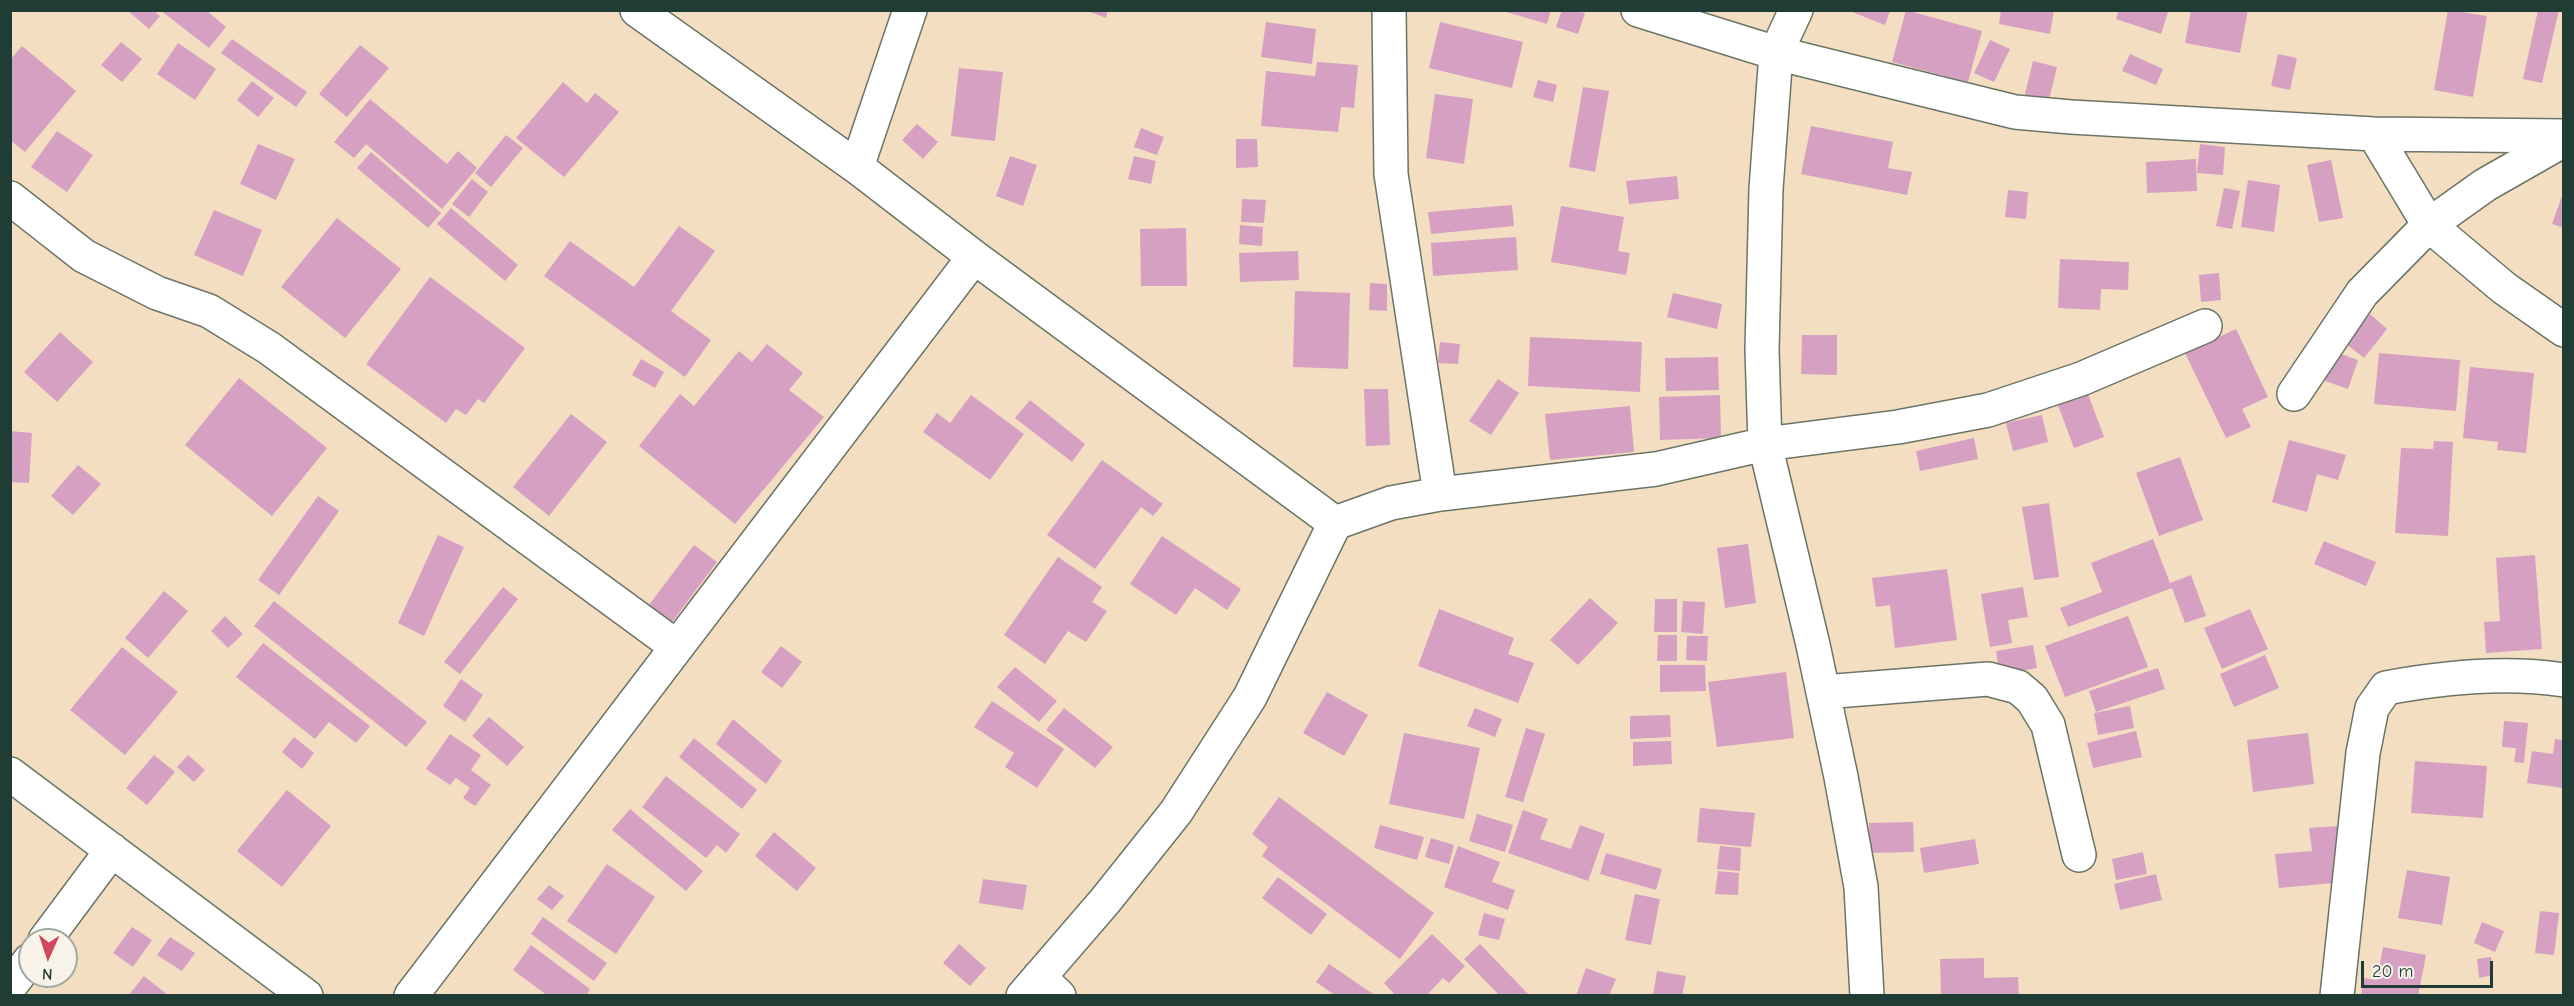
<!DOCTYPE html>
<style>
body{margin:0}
#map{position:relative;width:2574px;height:1006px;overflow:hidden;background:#f4dec2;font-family:"Comic Neue",sans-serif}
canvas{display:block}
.frame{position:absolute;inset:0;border:12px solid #1f3d34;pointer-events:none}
.north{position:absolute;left:18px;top:928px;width:60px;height:60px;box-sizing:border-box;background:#f7f3e8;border:2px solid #a1aaa0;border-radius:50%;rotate:183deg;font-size:16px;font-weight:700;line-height:24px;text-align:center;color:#1f3d34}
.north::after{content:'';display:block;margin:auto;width:21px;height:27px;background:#d1495b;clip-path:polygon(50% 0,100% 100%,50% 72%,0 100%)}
.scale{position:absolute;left:2361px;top:961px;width:132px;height:27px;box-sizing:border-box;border:3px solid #1f3d34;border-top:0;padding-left:8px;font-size:18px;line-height:21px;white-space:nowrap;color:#1f3d34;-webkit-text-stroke:4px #f7f3e8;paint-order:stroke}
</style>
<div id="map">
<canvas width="2574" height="1006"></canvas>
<div class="frame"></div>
<div class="north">N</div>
<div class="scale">20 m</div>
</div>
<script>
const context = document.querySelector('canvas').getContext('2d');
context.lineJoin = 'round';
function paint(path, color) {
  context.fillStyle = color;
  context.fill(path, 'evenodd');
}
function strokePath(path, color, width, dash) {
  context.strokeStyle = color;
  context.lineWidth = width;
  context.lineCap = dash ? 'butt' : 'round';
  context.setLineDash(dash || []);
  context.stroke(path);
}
paint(new Path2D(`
 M 127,10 L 153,10 L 160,16 L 149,29 Z
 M 160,10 L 206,10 L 226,27 L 209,48 Z
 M 1085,10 L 1108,10 L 1106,18 Z
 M 1500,10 L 1551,10 L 1547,24 Z
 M 1562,10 L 1585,13 L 1578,34 L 1556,27 Z
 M 1847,10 L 1890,10 L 1885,25 Z
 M 1906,10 L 1982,31 L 1968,82 L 1892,62 Z
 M 2001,10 L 2054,10 L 2050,34 L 1999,24 Z
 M 2119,10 L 2165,10 L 2168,12 L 2161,34 L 2116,19 Z
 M 2191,10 L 2248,10 L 2240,53 L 2185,43 Z
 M 2448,10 L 2487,16 L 2473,97 L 2434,90 Z
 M 2538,10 L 2559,10 L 2542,83 L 2523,79 Z
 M 1266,22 L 1316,29 L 1312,64 L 1261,57 Z
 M 1440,22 L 1523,42 L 1512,88 L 1429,68 Z
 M 232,39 L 307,92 L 296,107 L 221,53 Z
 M 1990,40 L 2010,49 L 1994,82 L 1974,73 Z
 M 121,42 L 142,59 L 122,82 L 101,65 Z
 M 178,43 L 216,69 L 195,100 L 157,74 Z
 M 360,45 L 389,68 L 347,117 L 319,94 Z
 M 22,46 L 76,91 L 25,152 L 10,140 L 10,60 Z
 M 2130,54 L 2163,69 L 2156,85 L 2122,71 Z
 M 2278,54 L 2297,58 L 2290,90 L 2271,86 Z
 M 2033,61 L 2057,67 L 2047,108 L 2023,102 Z
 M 1317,62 L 1358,65 L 1354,108 L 1341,107 L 1338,132 L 1261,126 L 1266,71 L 1315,76 Z
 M 959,68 L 1003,72 L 995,141 L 951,136 Z
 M 1538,80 L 1557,85 L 1553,102 L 1533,97 Z
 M 252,81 L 274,98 L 258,117 L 237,100 Z
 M 563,82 L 587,103 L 595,93 L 619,112 L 564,177 L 516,138 Z
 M 1583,87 L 1609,91 L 1595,172 L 1569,167 Z
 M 1435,94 L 1473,99 L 1464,164 L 1426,158 Z
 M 370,99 L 447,164 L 458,151 L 477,168 L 442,209 L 366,144 L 354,158 L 334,142 Z
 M 917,124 L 938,142 L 923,159 L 902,140 Z
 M 1811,126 L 1893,142 L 1888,168 L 1912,172 L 1907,195 L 1801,174 Z
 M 1141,128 L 1164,137 L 1157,155 L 1134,147 Z
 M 57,131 L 93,155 L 67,192 L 31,167 Z
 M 506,135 L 523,148 L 491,187 L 475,173 Z
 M 1236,139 L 1257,139 L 1258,167 L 1236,168 Z
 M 258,144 L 295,159 L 276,200 L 240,184 Z
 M 2200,144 L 2225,147 L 2223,175 L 2197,173 Z
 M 371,152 L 441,213 L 428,228 L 357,168 Z
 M 1010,156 L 1037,165 L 1023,206 L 996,196 Z
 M 1134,156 L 1156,161 L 1151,184 L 1128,179 Z
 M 2196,159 L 2197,191 L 2147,193 L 2146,162 Z
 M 2331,160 L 2343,218 L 2319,222 L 2307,165 Z
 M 1677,176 L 1679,199 L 1629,204 L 1626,181 Z
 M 472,179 L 488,192 L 469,217 L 452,204 Z
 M 2248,180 L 2280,185 L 2274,232 L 2241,227 Z
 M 2224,188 L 2240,191 L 2232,229 L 2216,226 Z
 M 2008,190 L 2028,192 L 2026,219 L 2005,217 Z
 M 2563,193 L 2564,193 L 2564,228 L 2552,224 Z
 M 1242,199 L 1266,200 L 1264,223 L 1241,222 Z
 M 1512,205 L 1514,226 L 1431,234 L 1428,212 Z
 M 1561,206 L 1624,217 L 1618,251 L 1630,253 L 1626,275 L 1551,262 Z
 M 451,208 L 518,265 L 505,281 L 437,224 Z
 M 214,210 L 262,230 L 243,276 L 194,255 Z
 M 337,218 L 401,269 L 345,338 L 281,287 Z
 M 1240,225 L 1263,227 L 1262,246 L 1239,244 Z
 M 679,226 L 715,251 L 671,311 L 711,340 L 685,377 L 544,276 L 570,241 L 634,287 Z
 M 1186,228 L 1187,286 L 1141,286 L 1140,229 Z
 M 1516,237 L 1518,270 L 1433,276 L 1431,243 Z
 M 1298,251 L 1299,280 L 1240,282 L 1239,253 Z
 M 2060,259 L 2129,262 L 2128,290 L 2101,289 L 2100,310 L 2058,308 Z
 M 2219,273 L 2221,300 L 2201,302 L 2199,275 Z
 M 430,277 L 525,348 L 484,403 L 478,399 L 466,415 L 456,409 L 446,423 L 366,364 Z
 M 1370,283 L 1387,284 L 1387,311 L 1369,310 Z
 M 1295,291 L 1350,293 L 1348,369 L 1293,367 Z
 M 1673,293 L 1722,304 L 1717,329 L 1667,317 Z
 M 2370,314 L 2387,329 L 2364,358 L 2345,343 Z
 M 2236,329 L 2268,397 L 2242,409 L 2251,427 L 2226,438 L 2185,353 Z
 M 60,332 L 93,362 L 57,402 L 24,372 Z
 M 1802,335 L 1837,335 L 1837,375 L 1801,374 Z
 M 1530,337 L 1642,342 L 1640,392 L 1528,386 Z
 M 1440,342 L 1460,344 L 1458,364 L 1438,363 Z
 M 767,344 L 803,373 L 789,390 L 824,417 L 735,524 L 639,446 L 680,394 L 694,406 L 739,351 L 752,362 Z
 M 2335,352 L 2358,360 L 2348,389 L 2325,381 Z
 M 2379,353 L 2460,360 L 2456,411 L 2374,404 Z
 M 1718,357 L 1719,390 L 1666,391 L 1665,358 Z
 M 641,359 L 664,372 L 655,388 L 632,375 Z
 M 2470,367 L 2534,373 L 2526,453 L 2497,450 L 2498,442 L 2463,438 Z
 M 239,378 L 327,448 L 272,516 L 185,445 Z
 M 1498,379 L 1519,393 L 1491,435 L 1469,421 Z
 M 1364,389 L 1388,389 L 1390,445 L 1366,446 Z
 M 2088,394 L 2104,437 L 2074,448 L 2058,405 Z
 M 971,395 L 1024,434 L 990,480 L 923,432 L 937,413 L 950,423 Z
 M 1720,395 L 1721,438 L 1660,440 L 1659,397 Z
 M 1030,400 L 1085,444 L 1072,462 L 1015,418 Z
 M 1630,406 L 1634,452 L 1550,460 L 1545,414 Z
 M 571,414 L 607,442 L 549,516 L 513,487 Z
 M 2042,415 L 2048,442 L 2013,451 L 2006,423 Z
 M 10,431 L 32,433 L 29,483 L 10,482 Z
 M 1974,438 L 1978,459 L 1920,471 L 1916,451 Z
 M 2289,440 L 2346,455 L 2338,480 L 2317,474 L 2307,512 L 2272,502 Z
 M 2434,441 L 2453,442 L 2448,536 L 2395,533 L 2401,448 L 2433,449 Z
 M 2180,457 L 2203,520 L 2159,536 L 2136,473 Z
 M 1102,460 L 1163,504 L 1153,516 L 1141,507 L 1095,569 L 1047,535 Z
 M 78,465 L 101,484 L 73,515 L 51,496 Z
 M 318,496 L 339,511 L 279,595 L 258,580 Z
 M 2049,503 L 2059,577 L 2034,580 L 2022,507 Z
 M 438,535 L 464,547 L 424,636 L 398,623 Z
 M 1162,536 L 1241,589 L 1227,610 L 1195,588 L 1176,615 L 1130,584 Z
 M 2153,539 L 2170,583 L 2191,575 L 2206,616 L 2185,623 L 2172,588 L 2068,627 L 2060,608 L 2102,592 L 2091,563 Z
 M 2324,541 L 2376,562 L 2366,586 L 2314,564 Z
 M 1748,544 L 1756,603 L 1725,608 L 1717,548 Z
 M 694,545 L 717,562 L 669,626 L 646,609 Z
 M 2535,555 L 2542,649 L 2486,653 L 2484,622 L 2500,621 L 2496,558 Z
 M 1058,557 L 1102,587 L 1092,602 L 1107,611 L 1086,642 L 1068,631 L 1045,664 L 1004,635 Z
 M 1947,569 L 1957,640 L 1895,648 L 1890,605 L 1876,607 L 1872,578 Z
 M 503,587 L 518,599 L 460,674 L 444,662 Z
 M 2023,587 L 2028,617 L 2008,620 L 2012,643 L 1990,647 L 1981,594 Z
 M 164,591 L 188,611 L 148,658 L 125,638 Z
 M 1590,598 L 1618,623 L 1578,665 L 1550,640 Z
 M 1655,599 L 1677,599 L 1677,632 L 1654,632 Z
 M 274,601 L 427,722 L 406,747 L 254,626 Z
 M 1683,601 L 1705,602 L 1703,634 L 1681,632 Z
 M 1439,609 L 1514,638 L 1508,654 L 1534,663 L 1518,703 L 1418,666 Z
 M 2250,609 L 2268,649 L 2222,669 L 2204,628 Z
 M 225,616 L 243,634 L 228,648 L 211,631 Z
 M 2128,616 L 2148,667 L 2065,697 L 2045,646 Z
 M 1658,635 L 1677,635 L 1677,661 L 1657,661 Z
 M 1687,636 L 1708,636 L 1707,661 L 1686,660 Z
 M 263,643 L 370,726 L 356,743 L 329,722 L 315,739 L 236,677 Z
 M 2033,645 L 2037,668 L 2000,675 L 1996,651 Z
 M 781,646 L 802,662 L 782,688 L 761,672 Z
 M 122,647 L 178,692 L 125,755 L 70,710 Z
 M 2265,655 L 2279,688 L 2234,707 L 2220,674 Z
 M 1660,665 L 1705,665 L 1706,691 L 1660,692 Z
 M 1015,667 L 1057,701 L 1039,722 L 997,687 Z
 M 2158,668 L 2165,689 L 2096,712 L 2089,691 Z
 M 1786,672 L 1794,738 L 1717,747 L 1708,682 Z
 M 461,679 L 483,695 L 465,722 L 443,706 Z
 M 1327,692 L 1368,715 L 1344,756 L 1303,733 Z
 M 992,701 L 1064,749 L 1037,788 L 1005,767 L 1014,753 L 974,727 Z
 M 2130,706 L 2134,728 L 2098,735 L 2094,713 Z
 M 1064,708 L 1113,747 L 1095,768 L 1046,730 Z
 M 1475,708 L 1502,719 L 1495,737 L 1467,726 Z
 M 1670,715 L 1671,737 L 1630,739 L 1630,716 Z
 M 489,717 L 524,747 L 507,766 L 472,736 Z
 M 733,719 L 782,761 L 766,784 L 716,744 Z
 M 2504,721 L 2528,723 L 2524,763 L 2514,762 L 2516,748 L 2502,747 Z
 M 1526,728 L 1545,734 L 1523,802 L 1505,797 Z
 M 2136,731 L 2142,757 L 2093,768 L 2087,743 Z
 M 1404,733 L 1480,748 L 1464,819 L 1389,804 Z
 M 2308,733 L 2314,784 L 2253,792 L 2247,740 Z
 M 450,734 L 481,755 L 471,770 L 491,785 L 475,806 L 463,798 L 470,788 L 456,778 L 450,785 L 426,769 Z
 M 294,737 L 314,753 L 302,769 L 282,752 Z
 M 694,738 L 757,790 L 742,809 L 679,757 Z
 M 2555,739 L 2564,740 L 2564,788 L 2527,783 L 2532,751 L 2553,754 Z
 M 1671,741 L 1672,764 L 1633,766 L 1633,742 Z
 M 154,755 L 175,772 L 147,805 L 126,788 Z
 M 188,755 L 205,770 L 194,782 L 177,767 Z
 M 2415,761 L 2487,766 L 2483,818 L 2411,813 Z
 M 666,776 L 740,834 L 726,853 L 717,845 L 706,858 L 642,807 Z
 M 287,790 L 331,826 L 282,887 L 237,851 Z
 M 1279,797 L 1434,913 L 1400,959 L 1262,856 L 1268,847 L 1252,834 Z
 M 1700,808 L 1755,813 L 1751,847 L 1697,842 Z
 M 630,809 L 703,871 L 686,891 L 612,830 Z
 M 1523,810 L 1548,819 L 1540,839 L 1571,849 L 1580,825 L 1605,834 L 1588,881 L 1508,853 Z
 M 1477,814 L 1513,825 L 1505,852 L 1469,841 Z
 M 1913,822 L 1914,852 L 1870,853 L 1869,823 Z
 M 1380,825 L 1424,837 L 1417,860 L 1374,848 Z
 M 2338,826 L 2344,882 L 2279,888 L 2275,854 L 2312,851 L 2309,828 Z
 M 774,832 L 816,868 L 797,891 L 755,856 Z
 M 1431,838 L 1454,845 L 1449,864 L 1425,857 Z
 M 1975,839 L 1979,864 L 1924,873 L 1920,848 Z
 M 1458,846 L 1500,862 L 1492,882 L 1515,890 L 1508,910 L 1444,887 Z
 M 1720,846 L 1741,848 L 1740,871 L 1717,869 Z
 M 2143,852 L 2147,874 L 2116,880 L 2112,859 Z
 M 1606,853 L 1662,869 L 1656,890 L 1600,874 Z
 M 607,864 L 655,897 L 616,954 L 567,921 Z
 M 2407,870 L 2450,877 L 2442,925 L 2398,918 Z
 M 1718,871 L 1739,873 L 1738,895 L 1715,894 Z
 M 2156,874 L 2162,900 L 2120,910 L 2114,884 Z
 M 1278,877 L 1327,914 L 1311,935 L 1262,898 Z
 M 983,879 L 1027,885 L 1023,910 L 979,903 Z
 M 549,885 L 564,896 L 552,910 L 537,899 Z
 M 1635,894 L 1660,899 L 1651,945 L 1625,940 Z
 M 2540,911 L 2559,913 L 2554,955 L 2535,953 Z
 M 1484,913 L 1505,919 L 1499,940 L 1478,935 Z
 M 543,917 L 607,963 L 594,981 L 531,934 Z
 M 2482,922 L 2504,931 L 2495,952 L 2474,943 Z
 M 132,927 L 152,940 L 133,967 L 113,953 Z
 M 1432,934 L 1465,966 L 1449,983 L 1443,978 L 1426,996 L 1396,996 L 1384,983 Z
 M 170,937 L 195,953 L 182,971 L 157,955 Z
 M 959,944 L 986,968 L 970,986 L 943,963 Z
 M 1480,944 L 1530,996 L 1500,996 L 1464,959 Z
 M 531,945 L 590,989 L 586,996 L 548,996 L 513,970 Z
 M 2383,947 L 2426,955 L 2418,996 L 2361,996 L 2364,978 L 2377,980 Z
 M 2491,957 L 2493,975 L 2479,978 L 2477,959 Z
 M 1984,958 L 1984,978 L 2018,977 L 2019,996 L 1941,996 L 1940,959 Z
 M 1329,964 L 1376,996 L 1336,996 L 1316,982 Z
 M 1586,968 L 1616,979 L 1609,996 L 1576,996 Z
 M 1657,971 L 1686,976 L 1682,996 L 1653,996 Z
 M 144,976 L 169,996 L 128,996 Z`), '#d5a0c2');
const minor = new Path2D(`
 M 637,10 L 857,167 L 974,257 L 1335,523
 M 1389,10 L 1391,174 L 1440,494
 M 1638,10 L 1776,53 L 2015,112 L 2071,117 L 2374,134 L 2564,136
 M 1796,10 L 1776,53 L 1766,189 L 1762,350 L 1765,444 L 1813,645 L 1841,777 L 1861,887 L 1867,996
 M 2374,134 L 2429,225 L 2504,288 L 2564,330
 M 857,167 L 910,10
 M 10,198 L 84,256 L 157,293 L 209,311 L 269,348 L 677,647
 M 2294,394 L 2362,293 L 2429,225 L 2485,185 L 2564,140
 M 1823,692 L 1988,679 L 2018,687 L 2032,699 L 2048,725 L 2079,855
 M 10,774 L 306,996
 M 45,940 L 112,850
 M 1039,977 L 1059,996
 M 10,986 L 30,960
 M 411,996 L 974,257
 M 1023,996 L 1105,901 L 1176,812 L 1250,697 L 1335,523 L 1391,503 L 1440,494 L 1656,469 L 1765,444 L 1898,427 L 1988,410 L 2081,379 L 2205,326
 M 2337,996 L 2363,753 L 2372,708 L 2386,688 C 2444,677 2505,671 2564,680`);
strokePath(minor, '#6a7566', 36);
strokePath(minor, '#fff', 33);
</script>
